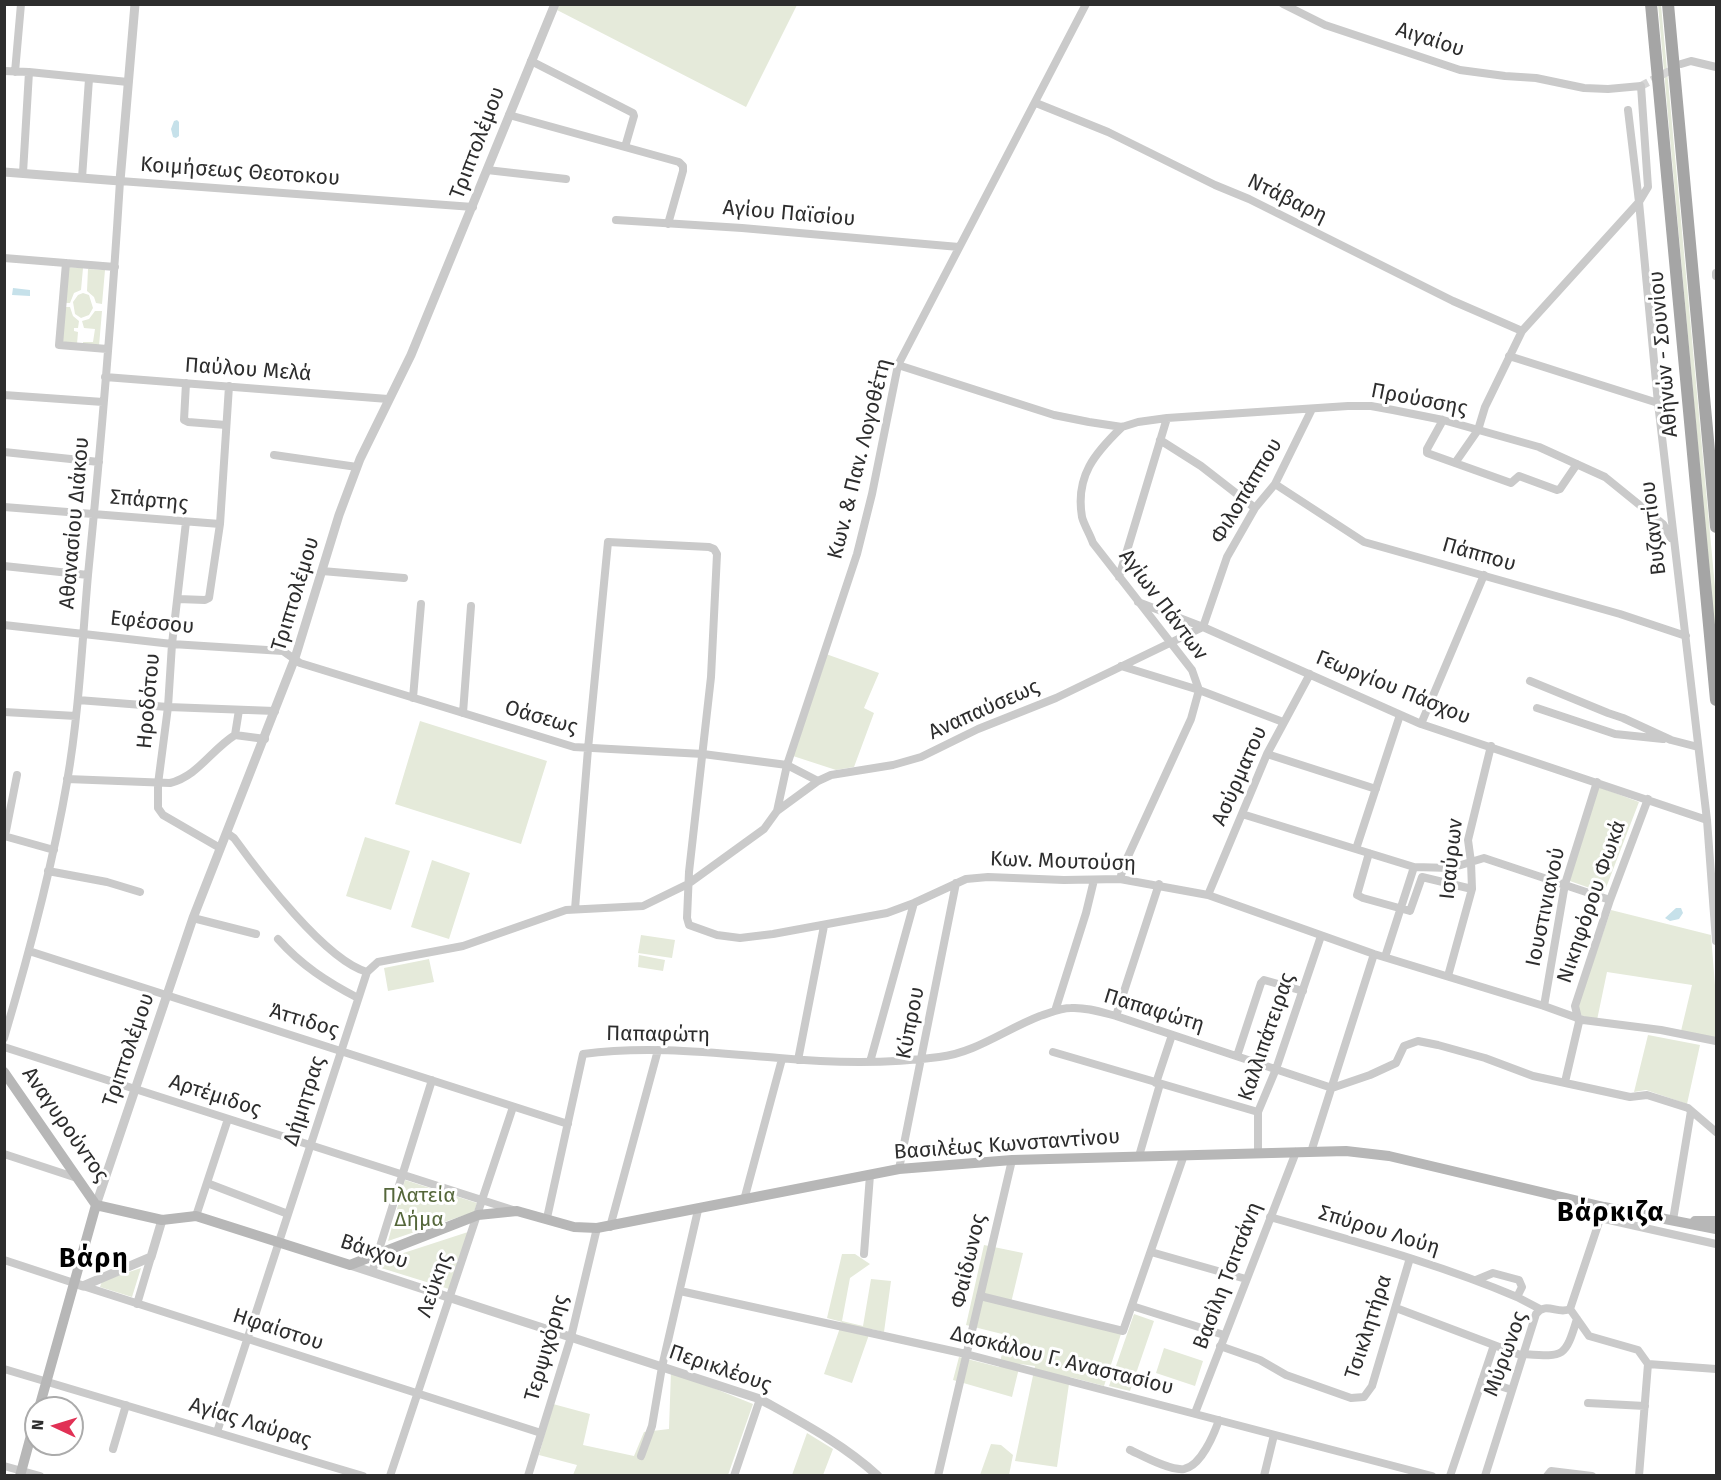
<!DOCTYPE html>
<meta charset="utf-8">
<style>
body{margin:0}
#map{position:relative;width:1721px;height:1480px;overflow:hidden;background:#fff;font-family:"Fira Sans",sans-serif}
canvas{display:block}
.frame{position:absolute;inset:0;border:6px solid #2d2d2d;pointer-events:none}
.north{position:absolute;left:24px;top:1396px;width:60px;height:60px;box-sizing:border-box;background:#fff;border:2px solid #ababab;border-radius:50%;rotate:274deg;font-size:16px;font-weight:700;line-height:24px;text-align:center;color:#2d2d2d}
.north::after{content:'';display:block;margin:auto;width:21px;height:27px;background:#e13155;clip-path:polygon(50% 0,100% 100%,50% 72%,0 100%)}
</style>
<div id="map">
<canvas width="1721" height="1480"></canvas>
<div class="frame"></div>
<div class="north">N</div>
</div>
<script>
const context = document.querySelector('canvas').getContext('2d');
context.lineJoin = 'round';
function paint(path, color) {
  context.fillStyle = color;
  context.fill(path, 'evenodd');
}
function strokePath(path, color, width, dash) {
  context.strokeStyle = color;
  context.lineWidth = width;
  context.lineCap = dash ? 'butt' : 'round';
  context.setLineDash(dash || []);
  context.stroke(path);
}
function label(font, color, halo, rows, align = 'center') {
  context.font = font + ' "Fira Sans",sans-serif';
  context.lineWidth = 6;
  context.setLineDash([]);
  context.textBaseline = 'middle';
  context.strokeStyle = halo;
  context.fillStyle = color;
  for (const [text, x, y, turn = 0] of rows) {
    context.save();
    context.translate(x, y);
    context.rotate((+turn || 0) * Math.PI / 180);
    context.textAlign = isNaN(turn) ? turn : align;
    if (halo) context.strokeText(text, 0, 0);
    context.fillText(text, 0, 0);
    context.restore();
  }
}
paint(new Path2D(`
 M 560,4 L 797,4 L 797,5 L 746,107 L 557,10 Z
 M 1658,5 L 1661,5 L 1716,598 L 1716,646 Z
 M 67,267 L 83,268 L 81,290 L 74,293 L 70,303 L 64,303 Z
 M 88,269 L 105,270 L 102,304 L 96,303 L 94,297 L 87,291 Z
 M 83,293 L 89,295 L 93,308 L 89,315 L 81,318 L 75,314 L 73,302 L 78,295 Z
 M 63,307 L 70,307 L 73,316 L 79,321 L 78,328 L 74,328 L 74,331 L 78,332 L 77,344 L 60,343 Z
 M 95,311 L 102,311 L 99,346 L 83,345 L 83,342 L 93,342 L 95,329 L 84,328 L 82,321 L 89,319 Z
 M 826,654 L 879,673 L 864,708 L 874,713 L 854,767 L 836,770 L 793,756 Z
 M 420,721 L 547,761 L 521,844 L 395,804 Z
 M 1599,787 L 1639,802 L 1604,893 L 1567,880 Z
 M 365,837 L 410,851 L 391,910 L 346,896 Z
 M 432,860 L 470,873 L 449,939 L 411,927 Z
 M 1611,910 L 1711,935 L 1716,998 L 1716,1038 L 1681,1031 L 1692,985 L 1607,972 L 1597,1020 C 1588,1018 1580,1018 1577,1008 Z
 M 641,935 L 675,940 L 672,958 L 638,953 Z
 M 639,955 L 665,960 L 663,971 L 638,967 Z
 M 429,959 L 434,982 L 388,991 L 384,968 Z
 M 1648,1035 L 1700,1045 L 1687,1104 L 1646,1090 L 1634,1092 Z
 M 405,1180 L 477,1203 L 474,1212 L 388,1241 Z
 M 468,1232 L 449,1289 L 378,1267 L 382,1260 Z
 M 984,1245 L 1023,1253 L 1010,1307 L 1121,1334 L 1104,1386 L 1070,1377 L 1057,1467 L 1015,1461 L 1035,1366 L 1020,1364 L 1012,1397 L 953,1380 L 959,1357 L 999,1367 L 1006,1335 L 966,1325 Z
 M 842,1254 L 855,1254 L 870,1264 L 850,1278 L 842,1321 L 863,1326 L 871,1279 L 891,1281 L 884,1332 L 871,1329 L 852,1383 L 824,1374 L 842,1322 L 827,1318 Z
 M 141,1268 L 132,1297 L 100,1287 L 102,1281 Z
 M 1134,1314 L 1154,1321 L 1130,1391 L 1109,1386 Z
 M 1164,1348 L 1203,1361 L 1195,1386 L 1156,1373 Z
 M 671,1371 L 753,1404 L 728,1475 L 573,1475 L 577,1465 L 539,1455 L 553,1404 L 590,1414 L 583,1445 L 634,1456 L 644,1432 L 669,1429 Z
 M 807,1433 L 833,1449 L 823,1475 L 792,1475 Z
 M 991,1444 L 1001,1445 L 1013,1455 L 1009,1475 L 980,1475 Z`), '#e5eada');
paint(new Path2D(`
 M 177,120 L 179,122 L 179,136 L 176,138 L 173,137 L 171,129 L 174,121 Z
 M 13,288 L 30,290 L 30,296 L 12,295 Z
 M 1676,908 L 1681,908 L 1683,913 L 1679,919 L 1670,921 L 1665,918 Z`), '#c6e1ea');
strokePath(new Path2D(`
 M 1641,86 L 1677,67`), '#d5d5d5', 8, [8, 4]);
strokePath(new Path2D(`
 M 1283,4 L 1325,25 L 1460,70 L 1505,76 L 1536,78 L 1584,88 L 1608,89 L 1641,86 L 1648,187 L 1639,202 L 1522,331 L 1485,407 L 1478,430 L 1455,463
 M 531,61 L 633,113 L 634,116 L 625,147
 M 1681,64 L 1691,61 L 1716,67
 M 4,71 L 29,72 L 128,82
 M 15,72 L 21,4
 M 1036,103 L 1108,132 L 1215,185 L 1249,199 L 1453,301 L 1522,331
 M 1628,110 L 1639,202 L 1658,403 L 1707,820 L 1716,941
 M 509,115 L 679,162 L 683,166 L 683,171 L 668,224
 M 487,170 L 566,179
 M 23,173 L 29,72
 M 82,178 L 89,79
 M 616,220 L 742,228 L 959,247
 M 4,258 L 115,267
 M 66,263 L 59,345 L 107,349
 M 1716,273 L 1716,276
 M 1509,356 L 1658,403
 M 898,365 L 1054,415 L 1089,422 L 1122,427 L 1138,422 L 1167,418 L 1348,406 L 1371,406 L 1393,410 L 1443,420 L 1539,447 L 1605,477 L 1663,524 L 1671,538
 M 105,377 L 388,399
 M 186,383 L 184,420 L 188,422 L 226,425
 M 4,395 L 103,402
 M 1443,420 L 1427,449 L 1427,453 L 1511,483 L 1519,476 L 1557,490 L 1560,489 L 1577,464
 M 1160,440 L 1201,466 L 1255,508
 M 4,452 L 99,462
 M 274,455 L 357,467
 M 1275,484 L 1364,542 L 1620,614 L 1686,636
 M 4,507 L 220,524
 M 186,522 L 172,644 L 168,707 L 158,784 L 158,808 L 163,815 L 220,848
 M 4,566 L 88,575
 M 322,571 L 404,578
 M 1119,577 L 1167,418
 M 178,599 L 205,600 L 209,598 L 220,524 L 229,386
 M 1138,602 L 1203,627 L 1421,724 L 1707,820
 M 4,625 L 172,644 L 283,651 L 300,663 L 574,747 L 703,754 L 787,765 L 818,781
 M 1121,666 L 1199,690 L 1283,722
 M 1530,681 L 1608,713 L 1623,718 L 1671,740 L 1698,747
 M 413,698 L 421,604
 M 78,700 L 168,707 L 275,711
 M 1537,708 L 1615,734 L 1663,739
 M 4,712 L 76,716
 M 463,713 L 471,606
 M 1421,724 L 1484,575
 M 235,735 L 239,710
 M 1267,754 L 1376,789
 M 67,779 L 170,783 C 198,776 211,750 235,735 L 265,739
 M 777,811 L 787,765 L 857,554 L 872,494 L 898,365 L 1086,4
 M 1242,814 L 1414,867 L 1451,868 L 1484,858 L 1610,900
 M 227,833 L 234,838 C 260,874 325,960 367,972
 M 4,836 L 54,850
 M 5,836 L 17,775
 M 1356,849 L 1400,715
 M 1369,853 L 1357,895 L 1363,898 L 1410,911 L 1422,877 L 1472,889
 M 48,871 L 107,882 L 140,892
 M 1120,879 L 1124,865 L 1191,719 L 1199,690 L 1192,670 L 1093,543 C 1090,534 1084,525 1082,517 C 1075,476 1095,453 1122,427
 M 1208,895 L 1267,754 L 1310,674
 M 575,909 L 588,749 L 608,542 L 709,547 L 714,549 L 717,554 L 711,677 L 689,872 L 687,918 L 689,925 L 717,935 L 740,938 L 773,934 L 887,913 L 914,903 L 966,879 L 988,877 L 1064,880 L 1120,879 L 1208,895 L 1374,954 L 1544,1006 L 1583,1020 L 1661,1030 L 1716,1041
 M 193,918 L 256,934
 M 278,939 C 301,965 327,982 358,998
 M 29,951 L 568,1124
 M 1385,957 L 1414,867
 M 367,972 L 378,962 L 463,946 L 566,910 L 643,906 L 688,884 L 764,829 L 777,811 L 818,781 L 831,775 L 893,765 L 921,757 L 978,729 L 1056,698 L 1203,627 L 1227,557 L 1255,508 L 1275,484 L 1312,409
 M 1448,976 L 1472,889 L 1471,862 L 1468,840 L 1491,746
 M 1544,1006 L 1565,884 L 1597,782
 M 1055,1011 L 1086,913 L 1094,880
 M 1116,1016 L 1159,884
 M 4,1038 C 29,954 52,869 67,782 C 79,713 82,644 88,575 C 101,444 112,312 120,181 L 473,207
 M 4,1047 L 513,1210
 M 1053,1052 L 1258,1112
 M 1237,1056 L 1261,983 L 1264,980 L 1303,991
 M 798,1060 L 824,926
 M 870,1062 L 914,903
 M 1565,1082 L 1579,1022 L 1575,1006 L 1610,900 L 1648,799
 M 1156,1083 L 1172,1035
 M 1311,1152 L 1374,954
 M 1258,1153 L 1258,1112 L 1276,1069 L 1321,936
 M 4,1154 L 77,1178
 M 1139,1156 L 1160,1084
 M 899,1169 L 956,883
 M 207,1183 L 288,1214
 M 744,1200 L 782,1059
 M 196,1216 L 228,1119
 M 1270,1217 C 1353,1241 1437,1263 1517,1297 L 1522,1287 L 1519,1280 L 1493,1273 L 1476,1280
 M 547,1218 L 583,1054 C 648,1045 715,1053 779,1058 C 832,1063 887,1064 939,1057 C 975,1053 1006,1029 1040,1016 C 1050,1013 1060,1008 1071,1008 C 1086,1007 1101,1012 1116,1016 L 1332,1088 L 1370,1075 L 1396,1063 L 1404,1046 L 1418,1041 L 1438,1045 L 1485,1058 L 1533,1076 L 1630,1097 L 1647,1095 L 1688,1108 L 1716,1132
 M 1600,1218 L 1716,1244
 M 1673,1220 L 1691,1111
 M 610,1227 L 658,1050
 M 1151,1252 L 1246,1279
 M 864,1254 L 870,1175
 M 4,1260 L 74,1283
 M 372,1272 L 432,1080
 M 83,1286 L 541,1433
 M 680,1291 L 966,1354 L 1432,1476
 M 980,1296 L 1123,1331 L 1184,1155
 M 1517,1297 L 1540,1309
 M 137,1304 L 151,1257
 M 1132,1306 L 1224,1335
 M 1396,1308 L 1523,1356
 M 1570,1309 L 1589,1336 L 1638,1350 L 1648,1364
 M 1220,1346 L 1260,1360 L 1286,1375 L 1351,1398 L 1364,1397 L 1372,1386 L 1410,1258
 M 1524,1354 C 1564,1357 1565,1358 1577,1319
 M 1648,1364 L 1716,1369
 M 4,1369 L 363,1476
 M 1482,1380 L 1512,1390
 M 1588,1403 L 1645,1406
 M 1195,1413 L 1296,1152
 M 217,1432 L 367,972
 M 113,1449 L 126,1405
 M 1130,1450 C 1143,1456 1170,1471 1184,1469 C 1201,1466 1214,1434 1219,1420
 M 641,1456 L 652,1426 L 662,1367 L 698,1210
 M 4,1466 L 40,1476
 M 390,1476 L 513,1107
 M 528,1476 L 571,1337 L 597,1228
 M 734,1476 L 760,1399
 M 938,1476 L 1012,1160
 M 1264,1476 L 1274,1435
 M 1450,1476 L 1494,1345
 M 1485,1476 L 1536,1314 C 1546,1301 1558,1315 1570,1309 L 1604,1207
 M 1547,1476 L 1551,1471 L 1592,1476
 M 1639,1476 L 1648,1364`), '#cacaca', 8);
strokePath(new Path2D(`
 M 4,172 L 120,181 L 135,4
 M 96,1205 L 193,918 L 295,658 L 339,515 L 360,459 L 411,355 L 555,4
 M 350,1265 L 760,1399 C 801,1422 843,1444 878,1476
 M 74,1283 L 83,1286 L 151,1257 L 162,1220`), '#cacaca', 9);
strokePath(new Path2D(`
 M 4,1072 L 96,1205
 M 96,1205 L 162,1220 L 196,1216 L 350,1265 L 478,1215 L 517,1211 L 574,1227 L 597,1228 L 899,1169 L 1012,1160 L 1346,1151 L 1389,1156 L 1604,1207 L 1716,1229
 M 1695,1221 L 1716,1221
 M 39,1408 L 96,1205
 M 20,1476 L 36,1417`), '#b7b7b7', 10);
strokePath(new Path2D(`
 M 1651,4 L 1716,700
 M 1668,4 L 1716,527`), '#a5a5a5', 12);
label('21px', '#2d2d2d', '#fff', [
 ["Αιγαίου",1430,40,18],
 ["Τριπτολέμου",478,143,-69],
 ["Κοιμήσεως Θεοτοκου",240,172,4],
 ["Ντάβαρη",1287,199,26],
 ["Αγίου Παϊσίου",789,214,5],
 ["Αθήνών - Σουνίου",1664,354,-95],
 ["Παύλου Μελά",248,370,4],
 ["Προύσσης",1419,400,11],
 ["Κων. & Παν. Λογοθέτη",860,459,-76],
 ["Φιλοπάππου",1247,491,-59],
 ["Σπάρτης",149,501,5],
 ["Αθανασίου Διάκου",75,523,-85],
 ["Βυζαντίου",1654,528,-97],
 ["Πάππου",1479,555,16],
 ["Τριπτολέμου",296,594,-73],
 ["Αγίων Πάντων",1163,605,53],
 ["Εφέσσου",152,623,6],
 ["Γεωργίου Πάσχου",1393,688,22],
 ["Ηροδότου",149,701,-85],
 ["Αναπαύσεως",984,710,-24],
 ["Οάσεως",541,718,16],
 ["Ασύρματου",1240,776,-66],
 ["Ισαύρων",1452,859,-84],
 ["Κων. Μουτούση",1063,862,2],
 ["Νικηφόρου Φωκά",1592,902,-71],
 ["Ιουστινιανού",1546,907,-78],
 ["Παπαφώτη",1154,1011,17],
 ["Άττιδος",304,1021,17],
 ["Κύπρου",911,1023,-79],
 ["Παπαφώτη",658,1035,1],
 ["Καλλιπάτειρας",1267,1037,-71],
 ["Τριπτολέμου",129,1050,-71],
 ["Αρτέμιδος",215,1096,18],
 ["Δήμητρας",305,1101,-72],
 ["Αναγυρούντος",65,1125,55],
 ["Βασιλέως Κωνσταντίνου",1007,1145,-4],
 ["Σπύρου Λούη",1379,1231,17],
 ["Βάκχου",374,1252,18],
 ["Φαίδωνος",969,1261,-77],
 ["Βασίλη Τσιτσάνη",1228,1276,-69],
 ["Λεύκης",435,1285,-71],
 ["Τσικλητήρα",1369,1327,-72],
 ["Ηφαίστου",278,1330,18],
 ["Τερψιχόρης",547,1348,-74],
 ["Μύρωνος",1506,1354,-70],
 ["Δασκάλου Γ. Αναστασίου",1062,1361,14],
 ["Περικλέους",720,1369,19],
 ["Αγίας Λαύρας",250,1423,17]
]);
label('21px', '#55673b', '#fff', [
 ["Πλατεία",419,1196],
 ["Δήμα",419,1220]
]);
context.letterSpacing = '1.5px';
label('bold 27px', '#000', '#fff', [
 ["Βάρκιζα",1611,1213],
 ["Βάρη",94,1259]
]);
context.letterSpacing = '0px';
</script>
